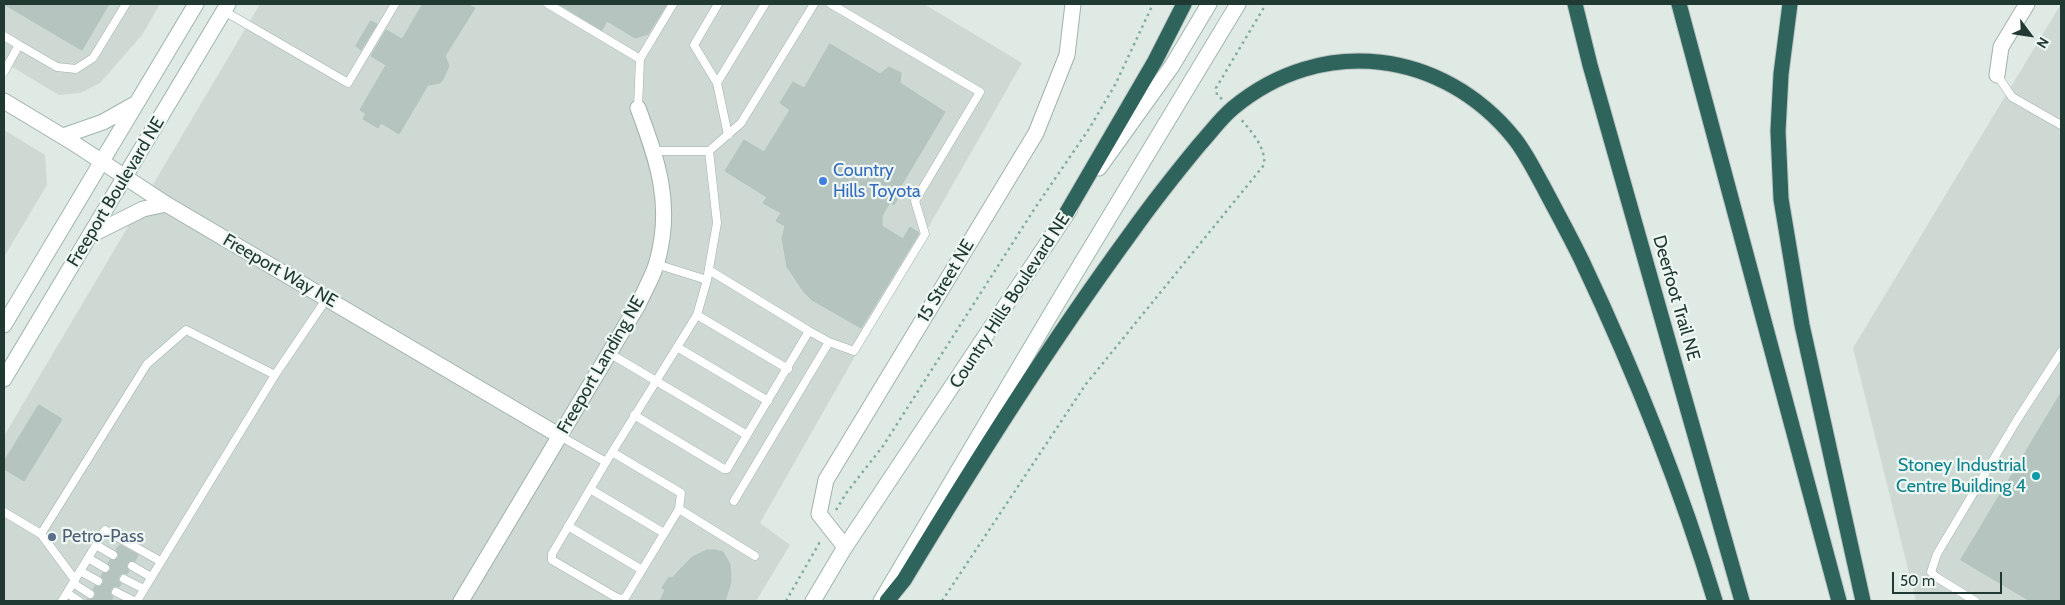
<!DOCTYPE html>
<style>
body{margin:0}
#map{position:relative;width:2065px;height:605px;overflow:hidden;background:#dfeae5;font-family:Cabin,sans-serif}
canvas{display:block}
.frame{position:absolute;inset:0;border:5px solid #213933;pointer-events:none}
.north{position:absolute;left:2005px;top:10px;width:50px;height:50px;-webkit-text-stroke:4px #eff7f3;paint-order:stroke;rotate:121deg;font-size:14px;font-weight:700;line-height:20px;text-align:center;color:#213933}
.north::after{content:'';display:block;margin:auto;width:18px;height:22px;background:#213933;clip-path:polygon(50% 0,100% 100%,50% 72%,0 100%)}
.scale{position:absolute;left:1892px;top:572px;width:110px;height:22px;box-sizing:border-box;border:2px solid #213933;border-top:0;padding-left:6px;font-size:15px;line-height:18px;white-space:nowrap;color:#213933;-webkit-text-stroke:4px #eff7f3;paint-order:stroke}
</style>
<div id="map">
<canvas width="2065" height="605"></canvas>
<div class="frame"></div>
<div class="north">N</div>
<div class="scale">50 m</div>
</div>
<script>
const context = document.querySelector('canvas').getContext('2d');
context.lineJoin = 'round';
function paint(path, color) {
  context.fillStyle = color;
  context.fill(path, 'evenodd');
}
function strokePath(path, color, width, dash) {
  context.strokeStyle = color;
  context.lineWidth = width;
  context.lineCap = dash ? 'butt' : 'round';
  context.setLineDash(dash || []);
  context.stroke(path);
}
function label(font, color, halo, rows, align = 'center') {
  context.font = font + ' Cabin,sans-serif';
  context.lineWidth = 4.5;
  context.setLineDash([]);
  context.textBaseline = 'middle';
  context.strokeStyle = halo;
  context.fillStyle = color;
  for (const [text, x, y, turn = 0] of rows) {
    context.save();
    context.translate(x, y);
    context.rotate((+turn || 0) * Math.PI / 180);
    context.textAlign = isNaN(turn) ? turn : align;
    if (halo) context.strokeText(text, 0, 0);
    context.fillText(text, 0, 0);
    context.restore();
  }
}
paint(new Path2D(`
 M 4,4 L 160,4 L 142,35 L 100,83 L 80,93 L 59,95 L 4,62 Z
 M 260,4 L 924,4 L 1022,63 L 760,523 L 790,545 L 756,601 L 4,601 L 4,436 Z
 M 2061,4 L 2061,601 L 1916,601 L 1853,348 Z
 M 4,130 L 45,155 L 47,185 L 4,257 Z`), '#ced9d4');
const building = new Path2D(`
 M 4,4 L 109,4 L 82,50 Z
 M 423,4 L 467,4 L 475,8 L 445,56 L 449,66 L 443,79 L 440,83 L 428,85 L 399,134 L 381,123 L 378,128 L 363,119 L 366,114 L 360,110 L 386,65 L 371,56 L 386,30 L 402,39 Z
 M 559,4 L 667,4 L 648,34 L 635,38 L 607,21 L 602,30 Z
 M 371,21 L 377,24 L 361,50 L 356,46 Z
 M 830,44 L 880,74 L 889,67 L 901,73 L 900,83 L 945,112 L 898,191 L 901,193 L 894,205 L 890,202 L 882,216 L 882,226 L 903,239 L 910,227 L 919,233 L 861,328 L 812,300 L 804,292 L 787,267 L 782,238 L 785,226 L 776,221 L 781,213 L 763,203 L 767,197 L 725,171 L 744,140 L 764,152 L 790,110 L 780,103 L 793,82 L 804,88 Z
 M 2061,393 L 2061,601 L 2030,601 L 1961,560 Z
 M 39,405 L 62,419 L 24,481 L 4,469 L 4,462 Z
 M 120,545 L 138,555 L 135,561 L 127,563 L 126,566 L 129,571 L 127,574 L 123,573 L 119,576 L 118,580 L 121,584 L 119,587 L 115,586 L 111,589 L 110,593 L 113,597 L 111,601 L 86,601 L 87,599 L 92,599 L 95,597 L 95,592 L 93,589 L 95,586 L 99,587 L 103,584 L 104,580 L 101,576 L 103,573 L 110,571 L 111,568 L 108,563 L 110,560 L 118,558 L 119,555 L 116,550 Z
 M 707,550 L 715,550 L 723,552 L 730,564 L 731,582 L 725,601 L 660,601 L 665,590 L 662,588 L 669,577 L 672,578 L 691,558 Z`);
paint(building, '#b5c4be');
strokePath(building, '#b2c3bd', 1);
const lane = new Path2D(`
 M 548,4 L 640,59
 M 224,11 L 348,83 L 395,4
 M 4,36 L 19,45 L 4,72
 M 19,45 L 57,67 L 76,69 L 93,58 L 126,4
 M 1997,75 L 2012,97 L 2061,125
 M 717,83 L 694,45 L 718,4
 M 638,108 L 640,59 L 673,4
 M 728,135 L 717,83 L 765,4
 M 709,151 L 741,123 L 814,4
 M 656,264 L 707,280
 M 709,270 L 809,331
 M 697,315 L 788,369
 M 829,342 L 854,351 L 925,234 L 915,201 L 980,92 L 831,4
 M 677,347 L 768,401
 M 609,353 L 747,435 L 727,469 L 724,469 L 634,415
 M 560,436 L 606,462 L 552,554 L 552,560 L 619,599 L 625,598 L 679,509 L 755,556
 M 612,452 L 681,493 L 679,509
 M 606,462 L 697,315 L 707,280 L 717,223 L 709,151 L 654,151
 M 590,489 L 664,533
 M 734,501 L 829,342 L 809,331 L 747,435
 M 4,512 L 41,534 L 147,364 L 186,330 L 275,375 L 327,298
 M 568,526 L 642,570
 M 41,534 L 75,580
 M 96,545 L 113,555
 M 88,558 L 105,568
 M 132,566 L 151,577
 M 80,571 L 98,581
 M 124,579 L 144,589
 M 73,583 L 90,594
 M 116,592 L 134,601
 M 67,593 L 79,601
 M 62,601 L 105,530 L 160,561
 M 137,601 L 275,375
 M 1975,601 L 1936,577 L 1931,572 L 1937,554 L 2017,420 L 2061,352`);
const street = new Path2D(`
 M 1997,75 L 2001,47 L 2027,4
 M 4,101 L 72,142 L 166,204 L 560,436
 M 845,547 L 819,514 L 826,480 L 1036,133 L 1067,55 L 1073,4
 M 461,601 L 638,305 C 644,291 653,277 657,262 C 673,205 658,162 638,108`);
const secondary = new Path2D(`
 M 63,136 L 103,122 L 135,104
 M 1099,168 L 1172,66 L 1209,4
 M 91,235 L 143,209 L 166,204
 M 4,325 L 196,4
 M 4,379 L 228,4
 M 813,601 L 845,547 L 1070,209
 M 881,601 L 1058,302 L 1238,4`);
const highway = new Path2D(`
 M 1575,4 L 1590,65 L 1742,601
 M 1679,4 L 1839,601
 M 1790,4 L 1781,74 L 1778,131 L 1781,199 L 1802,325 L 1863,601
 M 1063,219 L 1155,61 L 1184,4
 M 887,601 L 904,580 C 976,461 1049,345 1131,233 C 1153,202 1176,173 1200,144 C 1211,132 1221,118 1233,108 C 1322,34 1443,50 1514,138 C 1526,153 1534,170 1543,186 C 1556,211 1570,236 1582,261 C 1634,371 1680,485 1715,601`);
strokePath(lane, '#a2b1ac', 9);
strokePath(street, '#a2b1ac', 17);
strokePath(secondary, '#9fb5ae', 17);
strokePath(highway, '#bcc4c2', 17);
strokePath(new Path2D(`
 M 1222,99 L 1217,95 L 1216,88 L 1266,4
 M 836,510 L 847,492 L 883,446 L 1035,208 L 1089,129 L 1115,85 L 1153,4
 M 786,601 L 821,540
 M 942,601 L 1086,384 L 1264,165 C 1266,147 1252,133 1241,119`), '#81aca0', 2.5, [2.5, 4]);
strokePath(lane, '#fff', 8);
strokePath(street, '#fff', 15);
strokePath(secondary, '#fff', 15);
strokePath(highway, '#2e645b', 15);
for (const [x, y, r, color] of [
 [823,181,5,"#3f7fe0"],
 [2036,476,5,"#0f9aa8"],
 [52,537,5,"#5c6f8a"]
]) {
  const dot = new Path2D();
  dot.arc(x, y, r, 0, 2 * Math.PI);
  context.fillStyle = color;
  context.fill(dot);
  strokePath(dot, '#eff7f3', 2);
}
label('18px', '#366cbe', '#eff7f3', [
 ["Country",833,171],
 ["Hills Toyota",833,192]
], 'left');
label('18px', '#213933', '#eff7f3', [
 ["Freeport Boulevard NE",116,192,-59],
 ["Freeport Way NE",280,271,30],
 ["15 Street NE",946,281,-59],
 ["Deerfoot Trail NE",1676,298,74],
 ["Country Hills Boulevard NE",1010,301,-57],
 ["Freeport Landing NE",601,365,-60]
]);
label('18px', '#0d838f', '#eff7f3', [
 ["Stoney Industrial",2026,466],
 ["Centre Building 4",2026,487]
], 'right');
label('18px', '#4e5e75', '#eff7f3', [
 ["Petro-Pass",62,537]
], 'left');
</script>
